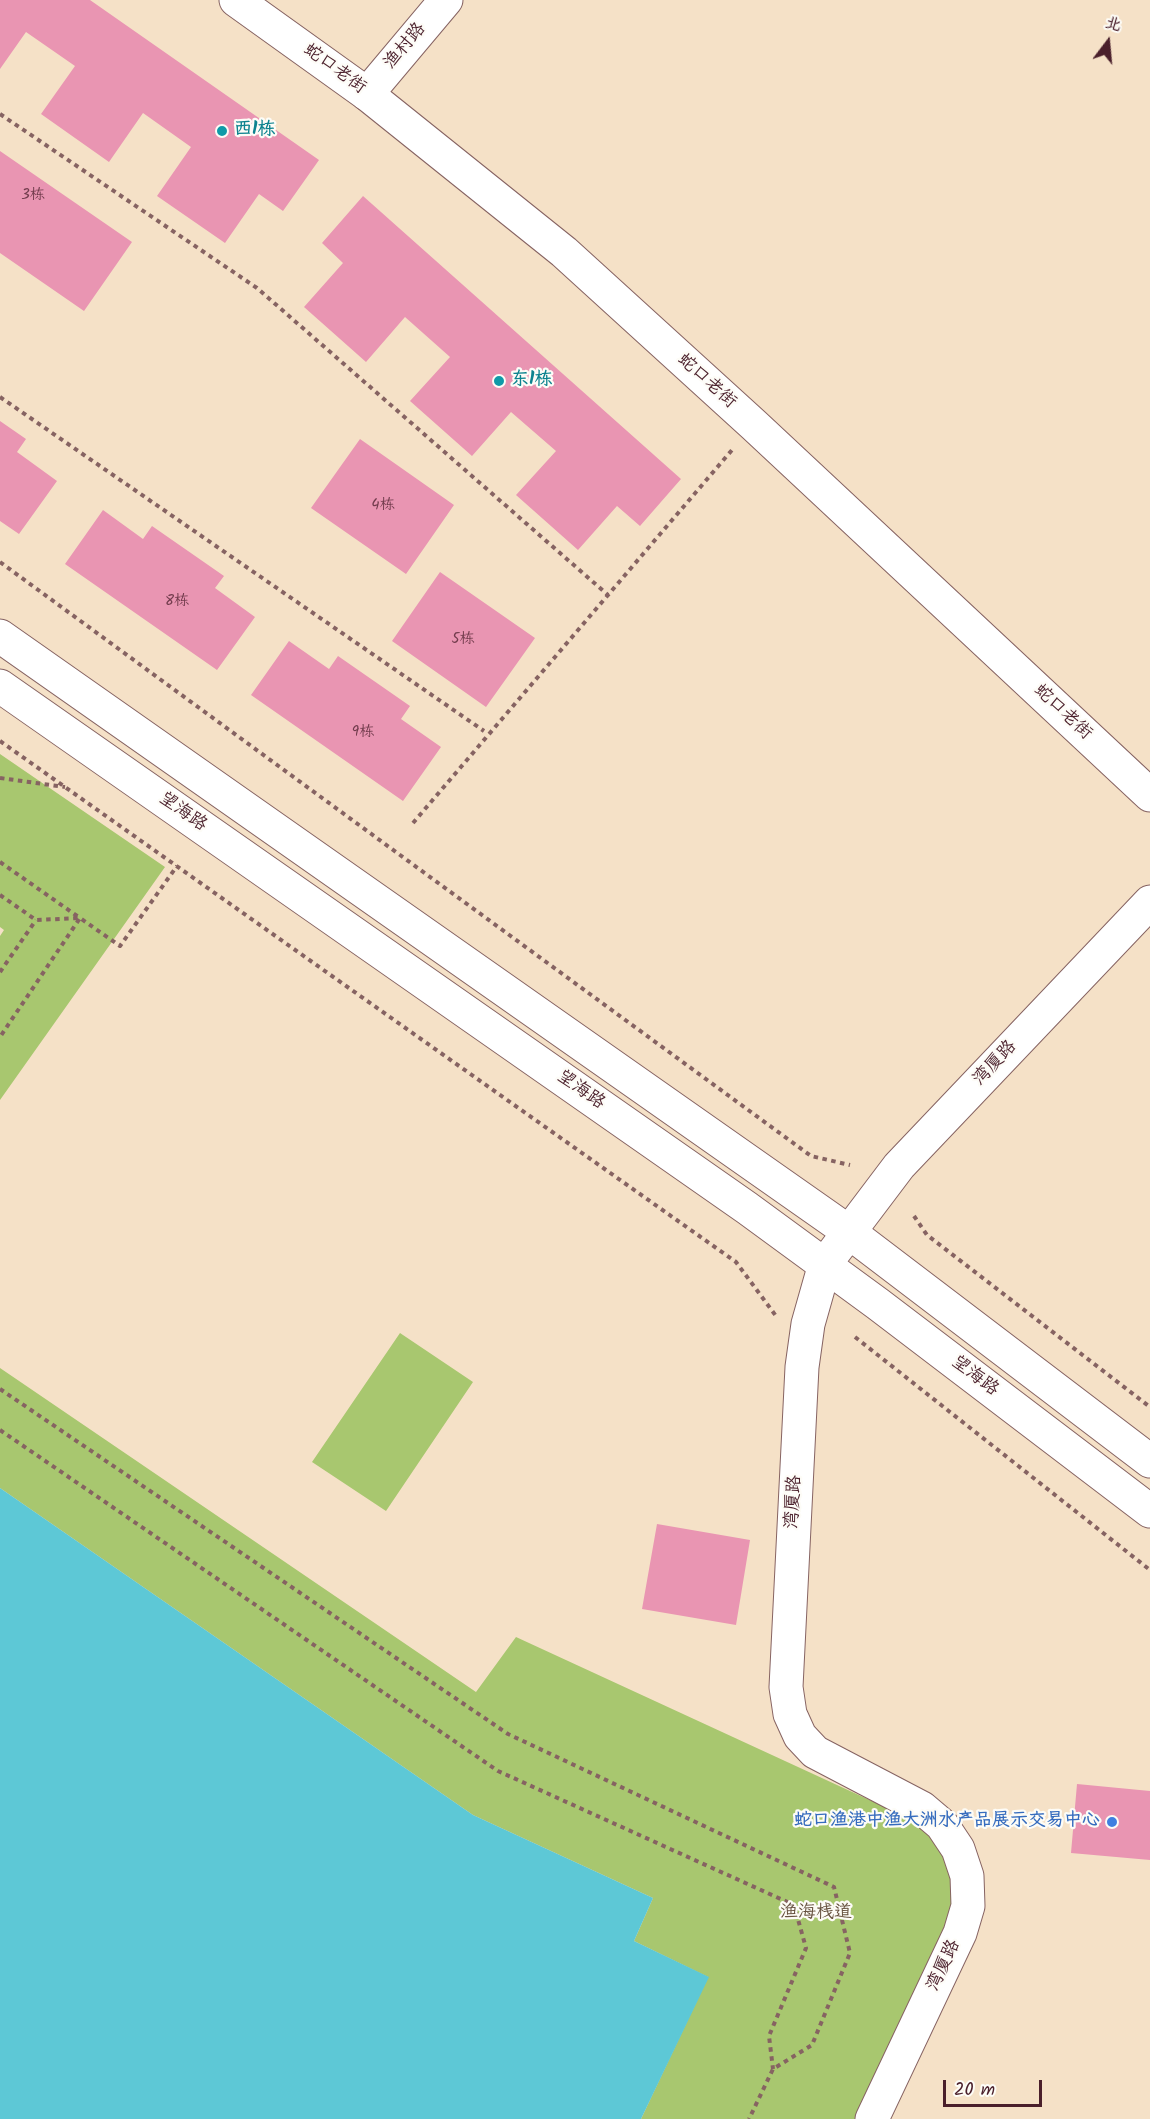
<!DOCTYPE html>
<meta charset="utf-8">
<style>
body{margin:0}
#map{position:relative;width:1150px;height:2119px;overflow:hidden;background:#f5e1c7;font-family:Kalam,"LXGW WenKai TC",sans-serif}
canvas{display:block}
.north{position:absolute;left:1078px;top:12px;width:60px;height:60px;-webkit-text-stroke:4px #fdfcf7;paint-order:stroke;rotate:16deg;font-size:16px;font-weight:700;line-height:24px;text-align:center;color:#4a1f2b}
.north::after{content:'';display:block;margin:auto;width:21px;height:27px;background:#4a1f2b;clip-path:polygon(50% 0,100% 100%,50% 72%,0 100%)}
.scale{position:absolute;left:943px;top:2080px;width:99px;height:27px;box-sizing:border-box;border:3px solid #4a1f2b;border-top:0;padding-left:8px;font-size:18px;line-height:21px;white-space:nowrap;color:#4a1f2b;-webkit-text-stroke:4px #fdfcf7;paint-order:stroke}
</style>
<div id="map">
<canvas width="1150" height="2119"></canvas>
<div class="north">北</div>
<div class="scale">20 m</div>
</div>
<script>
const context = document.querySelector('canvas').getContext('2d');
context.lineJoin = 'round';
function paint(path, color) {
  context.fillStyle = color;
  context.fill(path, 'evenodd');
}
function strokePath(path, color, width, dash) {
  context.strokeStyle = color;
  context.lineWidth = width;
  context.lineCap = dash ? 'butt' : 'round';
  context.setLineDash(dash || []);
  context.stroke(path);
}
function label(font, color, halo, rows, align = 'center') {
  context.font = font + ' Kalam,"LXGW WenKai TC",sans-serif';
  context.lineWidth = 4.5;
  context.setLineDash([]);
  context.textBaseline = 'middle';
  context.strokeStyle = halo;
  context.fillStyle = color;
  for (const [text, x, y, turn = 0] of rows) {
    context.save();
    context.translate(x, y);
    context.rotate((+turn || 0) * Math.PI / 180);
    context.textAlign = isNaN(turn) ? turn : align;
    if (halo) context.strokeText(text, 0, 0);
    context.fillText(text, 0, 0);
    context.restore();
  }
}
paint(new Path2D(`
 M 0,754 L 165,867 L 0,1100 L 0,936 L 4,930 L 0,927 Z
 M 400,1333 L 473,1382 L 386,1511 L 312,1462 Z
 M 0,1368 L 476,1692 L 516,1637 L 926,1826 L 945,1846 L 955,1899 L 949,1925 L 857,2119 L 641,2119 L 708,1977 L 634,1941 L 653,1898 L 473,1815 L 0,1488 Z`), '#a8c76f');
paint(new Path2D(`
 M 0,1488 L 473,1815 L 653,1898 L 634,1941 L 709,1977 L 641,2119 L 0,2119 Z`), '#5dc8d6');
paint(new Path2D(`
 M 0,0 L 90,0 L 319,160 L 283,211 L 259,194 L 225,243 L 157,196 L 191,147 L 143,113 L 109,162 L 41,114 L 75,66 L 26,32 L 0,69 Z
 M 0,151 L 132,242 L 84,311 L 0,253 Z
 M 363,196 L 681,479 L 640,526 L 617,506 L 578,550 L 516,495 L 556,451 L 511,412 L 472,456 L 410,401 L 450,357 L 405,317 L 366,362 L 304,307 L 343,263 L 322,243 Z
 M 0,421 L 26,439 L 17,452 L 57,481 L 19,534 L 0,521 Z
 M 360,439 L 454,505 L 406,574 L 311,508 Z
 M 103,510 L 143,539 L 152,526 L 224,576 L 215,588 L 255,617 L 217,670 L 65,564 Z
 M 440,572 L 535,638 L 486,707 L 392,641 Z
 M 289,641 L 329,669 L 338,656 L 410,706 L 401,719 L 441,747 L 403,801 L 251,695 Z
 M 657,1524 L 750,1540 L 736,1625 L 642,1609 Z
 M 1077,1784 L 1150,1791 L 1150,1860 L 1071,1853 Z`), '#e995b2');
const street = new Path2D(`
 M 367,94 L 446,0
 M 825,1264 L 808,1324 L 802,1367 L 786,1687 L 790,1714 L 800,1736 L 815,1752 L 922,1808 L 942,1825 L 958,1849 L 967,1876 L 968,1906 L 960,1933 L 872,2119`);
const secondary = new Path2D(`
 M 236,0 L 367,94 L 564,252 L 754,425 L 1150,795
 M 825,1264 L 899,1166 L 1150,902`);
const primary = new Path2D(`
 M 0,636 L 849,1232 L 1150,1461
 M 0,686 L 747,1208 L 878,1304 L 1150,1511`);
strokePath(street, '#866362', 35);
strokePath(secondary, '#866362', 35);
strokePath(primary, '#866362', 35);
strokePath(new Path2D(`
 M 0,114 L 257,288 L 608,595
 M 0,397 L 484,731
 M 0,562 L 811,1156 L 850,1165
 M 0,741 L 736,1262 L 776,1316
 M 0,778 L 65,787
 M 413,823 L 732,450
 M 0,862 L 80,918 L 0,1037
 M 0,895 L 36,920 L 80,918 L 120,946 L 177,866
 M 0,972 L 36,920
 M 914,1216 L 927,1235 L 1150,1407
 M 855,1337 L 1150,1570
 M 0,1389 L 508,1734 L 834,1887 L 850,1953 L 812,2045 L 773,2069 L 749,2119
 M 0,1430 L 498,1771 L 794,1905 L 806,1948 L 769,2036 L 773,2069`), '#866362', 4, [4.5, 4.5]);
strokePath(street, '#fff', 33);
strokePath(secondary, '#fff', 33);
strokePath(primary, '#fff', 33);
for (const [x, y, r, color] of [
 [222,131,6,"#0f9aa8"],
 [499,381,6,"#0f9aa8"],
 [1112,1822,6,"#3f7fe0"]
]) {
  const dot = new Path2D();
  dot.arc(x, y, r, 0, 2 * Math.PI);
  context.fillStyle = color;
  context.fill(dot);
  strokePath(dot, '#fdfcf7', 2);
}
label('15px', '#723c4d', null, [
 ["3栋",33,196],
 ["4栋",383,506],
 ["8栋",177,602],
 ["5栋",463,640],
 ["9栋",363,733]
]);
label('18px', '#4a1f2b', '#fdfcf7', [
 ["渔村路",406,47,-50],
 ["蛇口老街",334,70,36],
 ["蛇口老街",706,382,42],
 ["蛇口老街",1062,713,43],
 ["望海路",182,813,35],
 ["湾厦路",996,1064,-47],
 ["望海路",580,1091,35],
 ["望海路",974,1377,37],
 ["湾厦路",795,1502,-87],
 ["湾厦路",945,1966,-65]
]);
label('bold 18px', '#0d838f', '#fdfcf7', [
 ["西1栋",234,131],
 ["东1栋",511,381]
], 'left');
label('bold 18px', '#366cbe', '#fdfcf7', [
 ["蛇口渔港中渔大洲水产品展示交易中心",1100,1822]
], 'right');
label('18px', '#66513f', '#fdfcf7', [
 ["渔海栈道",816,1914]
]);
</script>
